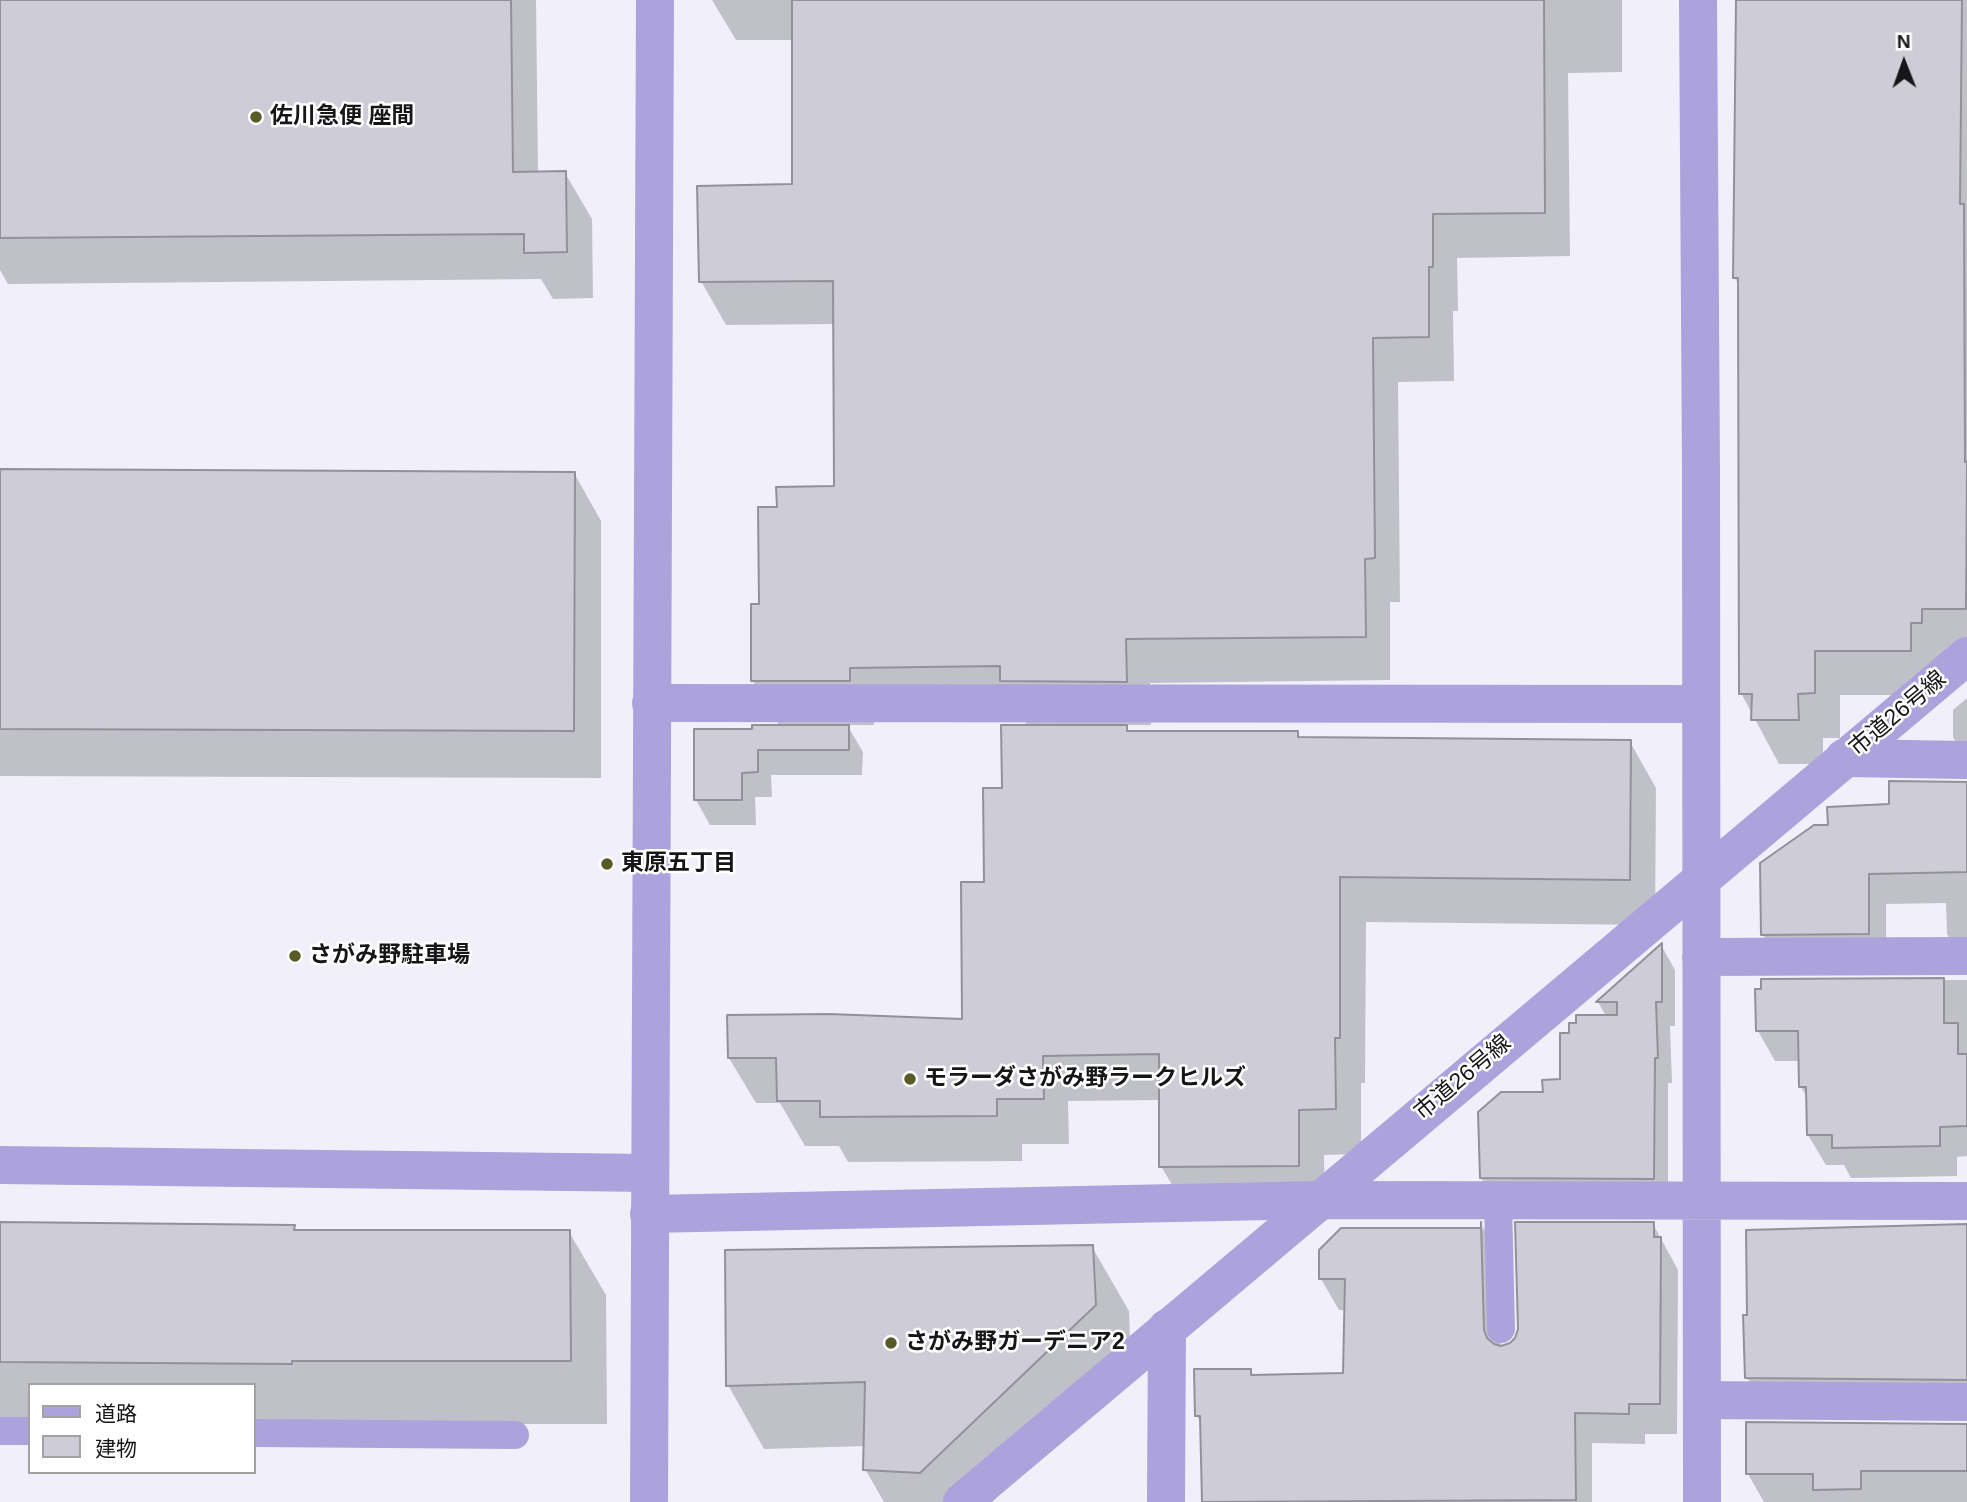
<!DOCTYPE html>
<meta charset="utf-8">
<style>
body{margin:0}
#map{position:relative;width:1967px;height:1502px;overflow:hidden;background:#f1f0fa;font-family:Arial,"Noto Sans JP",sans-serif}
canvas{display:block}
.legend{position:absolute;left:28px;top:1383px;width:228px;height:91px;box-sizing:border-box;background:#fff;border:2px solid #a2a2a3;margin:0;padding:9px 12px;list-style:none;font-size:21px;color:#161619}
.legend li{display:flex;align-items:center;gap:14px;height:35px}
.legend b{width:35px;border:2px solid #a2a2a3}
.north{position:absolute;left:1869px;top:28px;width:70px;height:70px;-webkit-text-stroke:5px #fff;paint-order:stroke;rotate:359deg;font-size:19px;font-weight:700;line-height:28px;text-align:center;color:#161619}
.north::after{content:'';display:block;margin:auto;width:24px;height:32px;background:#161619;clip-path:polygon(50% 0,100% 100%,50% 72%,0 100%)}
</style>
<div id="map">
<canvas width="1967" height="1502"></canvas>
<ul class="legend">
<li><b style="height:9px;background:#aca3dc"></b>道路</li>
<li><b style="height:19px;background:#cecdd7"></b>建物</li>
</ul>
<div class="north">N</div>
</div>
<script>
const context = document.querySelector('canvas').getContext('2d');
context.lineJoin = 'round';
function paint(path, color) {
  context.fillStyle = color;
  context.fill(path, 'evenodd');
}
function strokePath(path, color, width, dash) {
  context.strokeStyle = color;
  context.lineWidth = width;
  context.lineCap = dash ? 'butt' : 'round';
  context.setLineDash(dash || []);
  context.stroke(path);
}
function label(font, color, halo, rows, align = 'center') {
  context.font = font + ' Arial,"Noto Sans JP",sans-serif';
  context.lineWidth = 5;
  context.setLineDash([]);
  context.textBaseline = 'middle';
  context.strokeStyle = halo;
  context.fillStyle = color;
  for (const [text, x, y, turn = 0] of rows) {
    context.save();
    context.translate(x, y);
    context.rotate((+turn || 0) * Math.PI / 180);
    context.textAlign = isNaN(turn) ? turn : align;
    if (halo) context.strokeText(text, 0, 0);
    context.fillText(text, 0, 0);
    context.restore();
  }
}
paint(new Path2D(`
 M 0,0 L 536,0 L 538,173 L 565,173 L 592,219 L 593,298 L 553,299 L 541,279 L 8,284 L 0,270 Z
 M 712,0 L 1622,0 L 1622,72 L 1568,73 L 1570,256 L 1457,258 L 1458,311 L 1453,311 L 1454,381 L 1398,382 L 1400,602 L 1390,602 L 1390,680 L 1150,683 L 1151,725 L 1125,725 L 1129,732 L 1297,732 L 1301,739 L 1630,742 L 1656,788 L 1655,925 L 1366,922 L 1365,1083 L 1361,1083 L 1361,1154 L 1324,1155 L 1325,1211 L 1188,1212 L 1161,1166 L 1161,1100 L 1068,1101 L 1069,1144 L 1022,1144 L 1022,1161 L 848,1162 L 839,1146 L 805,1146 L 780,1103 L 756,1103 L 729,1058 L 964,1021 L 1004,789 L 1028,727 L 1018,710 L 874,712 L 874,725 L 847,725 L 863,752 L 862,775 L 771,775 L 772,797 L 755,797 L 756,825 L 710,825 L 696,800 L 753,731 L 780,727 L 753,681 L 760,606 L 778,508 L 835,488 L 835,324 L 726,325 L 701,281 L 794,186 L 794,40 L 736,40 Z
 M 1737,0 L 1967,0 L 1967,653 L 1947,695 L 1840,695 L 1840,738 L 1823,738 L 1823,764 L 1779,764 L 1741,693 L 1740,287 L 1735,278 Z
 M 0,471 L 574,473 L 601,521 L 601,778 L 0,776 Z
 M 1967,698 L 1967,762 L 1953,737 L 1953,710 Z
 M 1967,784 L 1967,964 L 1964,964 L 1947,934 L 1946,903 L 1886,904 L 1886,965 L 1780,965 L 1763,934 L 1829,826 Z
 M 1661,945 L 1675,970 L 1675,1026 L 1670,1026 L 1672,1083 L 1668,1083 L 1668,1203 L 1496,1203 L 1481,1178 L 1544,1093 L 1562,1081 L 1571,1035 L 1606,1016 L 1598,1002 Z
 M 1763,980 L 1967,980 L 1967,1156 L 1957,1157 L 1957,1176 L 1851,1178 L 1844,1165 L 1826,1165 L 1808,1135 L 1808,1099 L 1801,1087 L 1800,1061 L 1775,1061 L 1758,1031 Z
 M 0,1224 L 294,1226 L 297,1232 L 569,1232 L 606,1295 L 607,1424 L 327,1424 L 254,1427 L 254,1385 L 30,1385 L 30,1425 L 0,1425 Z
 M 1653,1224 L 1678,1270 L 1677,1434 L 1645,1434 L 1645,1444 L 1592,1443 L 1592,1502 L 1203,1502 L 1202,1425 L 1197,1416 L 1250,1371 L 1253,1377 L 1344,1375 L 1346,1310 L 1339,1310 L 1321,1279 L 1341,1230 L 1483,1230 L 1483,1227 L 1499,1255 L 1501,1348 L 1511,1344 Z
 M 1967,1226 L 1967,1408 L 1764,1406 L 1747,1378 Z
 M 1092,1247 L 1129,1311 L 1131,1369 L 992,1502 L 884,1502 L 865,1469 L 866,1446 L 764,1449 L 728,1385 Z
 M 1967,1426 L 1967,1502 L 1764,1502 L 1748,1474 Z`), '#0003');
const building = new Path2D(`
 M 0,0 L 511,0 L 513,172 L 566,171 L 567,252 L 524,253 L 524,234 L 0,238 Z
 M 792,0 L 1544,0 L 1545,213 L 1433,214 L 1433,267 L 1429,267 L 1429,337 L 1373,338 L 1375,558 L 1365,559 L 1366,637 L 1126,639 L 1127,682 L 1000,681 L 1000,666 L 850,668 L 850,681 L 751,681 L 751,604 L 759,604 L 758,507 L 777,507 L 776,487 L 834,486 L 833,281 L 699,282 L 697,186 L 792,184 Z
 M 1736,0 L 1962,0 L 1960,204 L 1964,204 L 1965,462 L 1967,462 L 1966,609 L 1922,609 L 1922,623 L 1911,623 L 1911,651 L 1815,651 L 1815,693 L 1798,694 L 1799,720 L 1751,720 L 1752,694 L 1739,694 L 1738,278 L 1733,278 Z
 M 0,469 L 575,472 L 574,731 L 0,729 Z
 M 752,725 L 849,725 L 849,750 L 758,750 L 758,772 L 742,773 L 742,800 L 694,800 L 694,729 L 752,729 Z
 M 1001,725 L 1127,725 L 1127,731 L 1298,731 L 1298,737 L 1631,740 L 1630,880 L 1340,877 L 1340,1038 L 1335,1038 L 1336,1109 L 1299,1110 L 1299,1166 L 1159,1167 L 1159,1054 L 1043,1056 L 1044,1099 L 997,1099 L 997,1116 L 820,1117 L 820,1101 L 777,1101 L 776,1058 L 728,1058 L 727,1015 L 829,1014 L 962,1019 L 961,882 L 984,882 L 983,788 L 1002,788 Z
 M 1889,781 L 1967,782 L 1967,872 L 1869,874 L 1869,934 L 1761,935 L 1760,863 L 1814,825 L 1828,825 L 1827,807 L 1889,804 Z
 M 1662,943 L 1662,1002 L 1656,1002 L 1658,1058 L 1655,1058 L 1654,1179 L 1480,1178 L 1478,1112 L 1501,1092 L 1543,1092 L 1542,1080 L 1560,1079 L 1560,1033 L 1569,1033 L 1569,1023 L 1576,1023 L 1576,1015 L 1617,1015 L 1617,1002 L 1596,1002 Z
 M 1944,978 L 1944,1023 L 1958,1023 L 1958,1054 L 1967,1054 L 1967,1126 L 1940,1127 L 1940,1146 L 1832,1148 L 1832,1135 L 1807,1135 L 1806,1087 L 1799,1087 L 1798,1031 L 1756,1031 L 1755,989 L 1761,989 L 1761,979 Z
 M 0,1222 L 295,1225 L 294,1230 L 570,1230 L 571,1361 L 292,1361 L 292,1364 L 0,1362 Z
 M 1481,1222 L 1484,1330 L 1487,1338 L 1494,1344 L 1501,1346 L 1510,1343 L 1515,1338 L 1518,1329 L 1515,1222 L 1654,1222 L 1654,1237 L 1661,1237 L 1660,1404 L 1629,1404 L 1629,1414 L 1575,1413 L 1576,1500 L 1202,1502 L 1200,1416 L 1195,1416 L 1194,1369 L 1251,1369 L 1251,1375 L 1343,1373 L 1345,1279 L 1319,1279 L 1319,1250 L 1341,1228 L 1481,1228 Z
 M 1967,1224 L 1967,1380 L 1745,1378 L 1743,1315 L 1747,1315 L 1746,1230 Z
 M 1093,1245 L 1096,1305 L 920,1473 L 863,1470 L 865,1382 L 726,1386 L 725,1250 Z
 M 1746,1422 L 1967,1424 L 1967,1471 L 1861,1471 L 1861,1489 L 1813,1490 L 1813,1474 L 1746,1474 Z`);
paint(building, '#cecdd7');
strokePath(building, '#92919a', 2);
strokePath(new Path2D(`
 M 1498,1201 L 1501,1329
 M 0,1431 L 30,1431
 M 254,1433 L 515,1435`), '#aca3dc', 28);
strokePath(new Path2D(`
 M 1698,0 L 1701,470 L 1702,1502
 M 651,703 L 1701,704
 M 1844,758 L 1967,760
 M 1701,957 L 1967,956
 M 0,1165 L 650,1173
 M 649,1214 L 1318,1200 L 1967,1201
 M 1702,1400 L 1967,1402
 M 1166,1502 L 1167,1328`), '#aca3dc', 38);
strokePath(new Path2D(`
 M 649,1502 L 655,0
 M 962,1502 L 1967,656`), '#aca3dc', 38);
for (const [x, y, r, color] of [
 [256,117,7,"#585b28"],
 [607,864,7,"#585b28"],
 [295,956,7,"#585b28"],
 [910,1079,7,"#585b28"],
 [891,1343,7,"#585b28"]
]) {
  const dot = new Path2D();
  dot.arc(x, y, r, 0, 2 * Math.PI);
  context.fillStyle = color;
  context.fill(dot);
  strokePath(dot, '#fff', 2.5);
}
label('bold 23px', '#161619', '#fff', [
 ["佐川急便 座間",270,117],
 ["東原五丁目",621,864],
 ["さがみ野駐車場",309,956],
 ["モラーダさがみ野ラークヒルズ",924,1079],
 ["さがみ野ガーデニア2",905,1343]
], 'left');
label('23px', '#161619', '#fff', [
 ["市道26号線",1898,714,-40],
 ["市道26号線",1463,1078,-40]
]);
</script>
